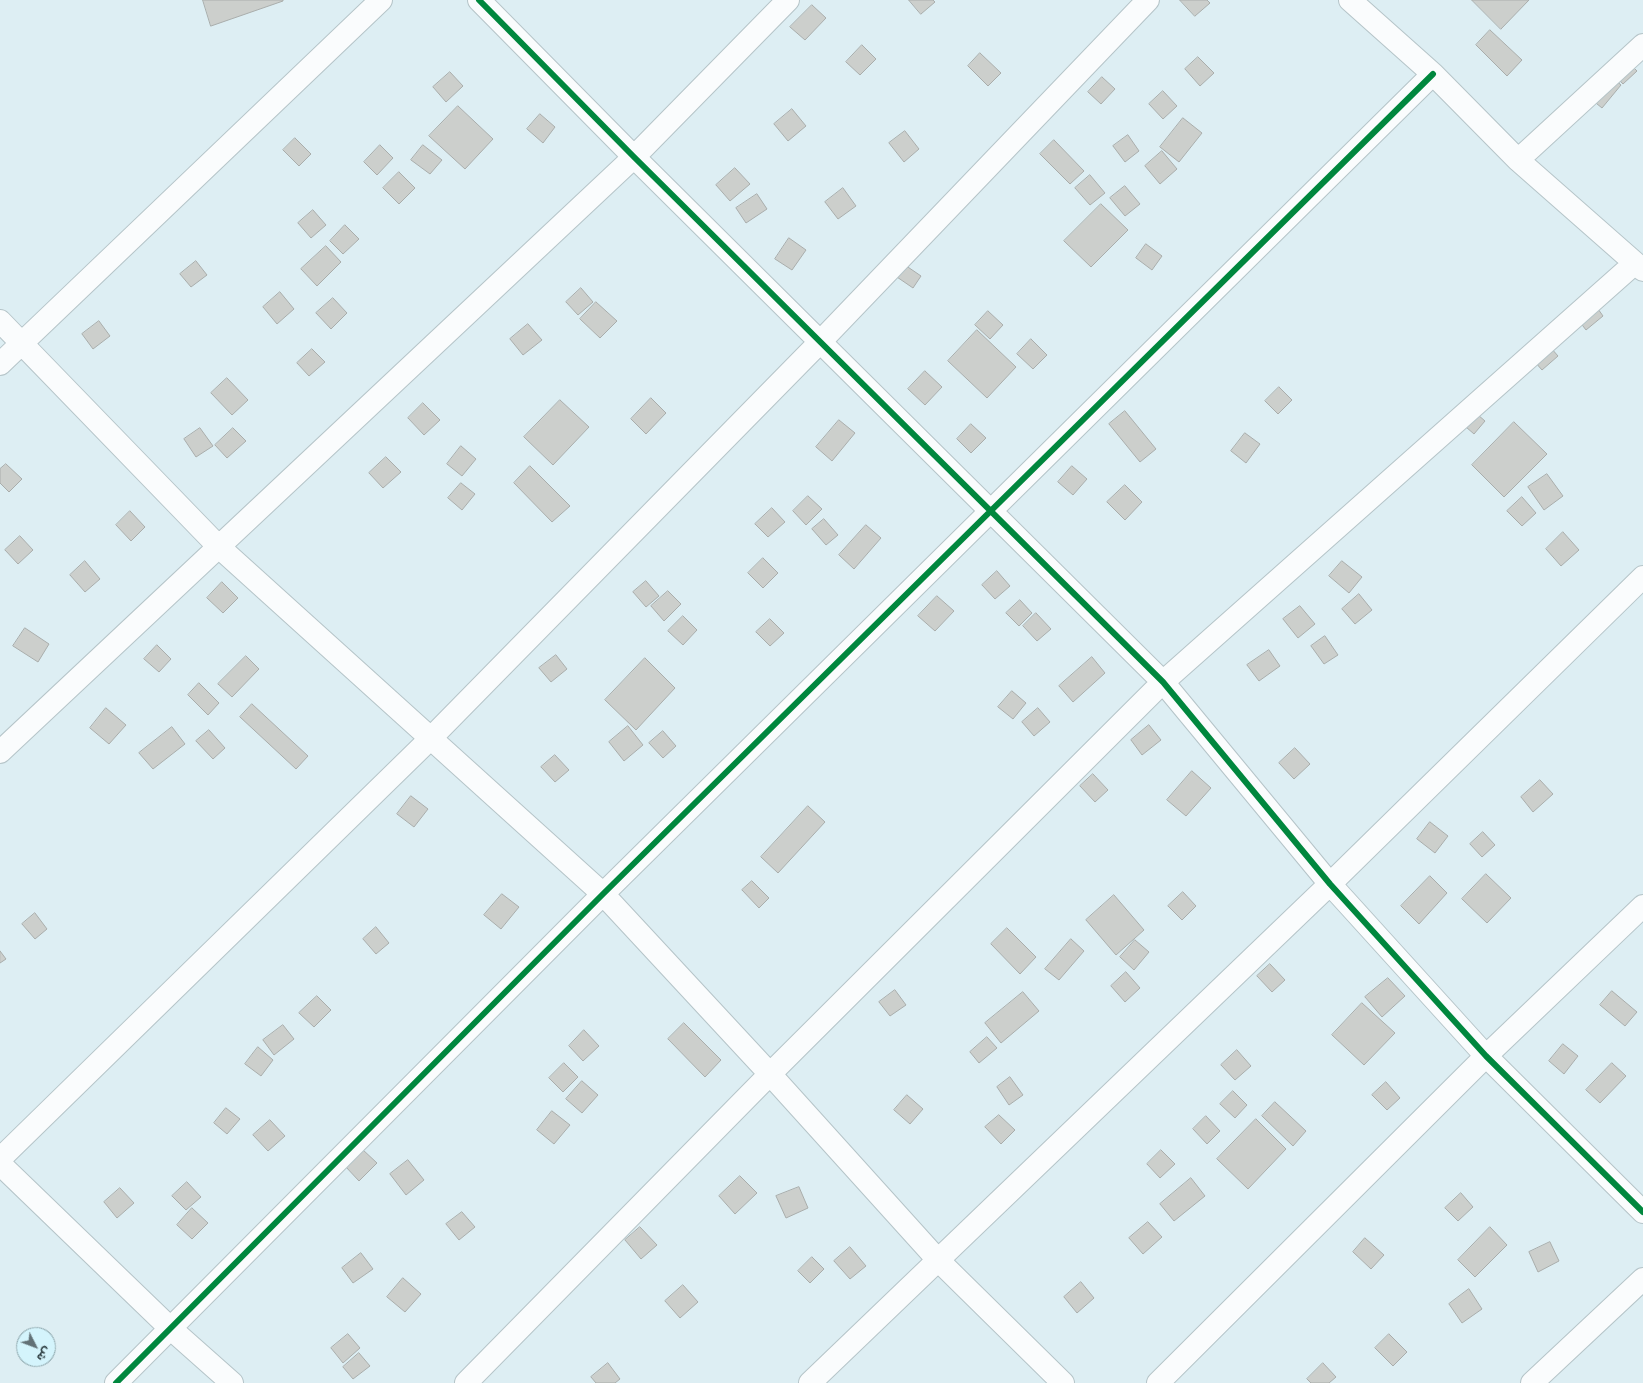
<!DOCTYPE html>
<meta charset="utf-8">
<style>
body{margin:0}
#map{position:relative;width:1643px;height:1383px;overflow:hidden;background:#ddeef3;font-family:"PT Serif","Noto Sans Arabic",serif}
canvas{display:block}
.north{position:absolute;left:16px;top:1327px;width:40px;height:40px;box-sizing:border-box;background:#d4f4fc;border:1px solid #8ca5ab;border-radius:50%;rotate:132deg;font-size:11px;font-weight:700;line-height:16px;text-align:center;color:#1f2e32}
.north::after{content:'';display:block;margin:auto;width:14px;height:18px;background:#627176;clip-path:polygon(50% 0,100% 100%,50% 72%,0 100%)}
</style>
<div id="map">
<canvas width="1643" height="1383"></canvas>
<div class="north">ش</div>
</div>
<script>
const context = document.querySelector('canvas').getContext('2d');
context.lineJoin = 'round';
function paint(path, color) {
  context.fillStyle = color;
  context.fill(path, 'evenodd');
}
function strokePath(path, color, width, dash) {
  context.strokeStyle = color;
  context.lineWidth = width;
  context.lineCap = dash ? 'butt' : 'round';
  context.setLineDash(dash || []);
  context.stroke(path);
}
const building = new Path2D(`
 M 203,0 L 283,0 L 283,1 L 211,26 Z
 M 909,0 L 933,0 L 935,2 L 921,14 Z
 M 1180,0 L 1207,0 L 1210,3 L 1195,16 Z
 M 1472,0 L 1529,0 L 1501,29 Z
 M 812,5 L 826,18 L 805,40 L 790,27 Z
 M 1490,30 L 1522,60 L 1507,76 L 1476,45 Z
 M 862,45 L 876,59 L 860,75 L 846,62 Z
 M 980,53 L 1001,73 L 988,86 L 968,66 Z
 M 1622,56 L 1637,71 L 1623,84 L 1608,68 Z
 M 1198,57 L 1214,73 L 1200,86 L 1185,69 Z
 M 1605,71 L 1621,85 L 1602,108 L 1585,94 Z
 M 450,72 L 463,86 L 446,102 L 433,87 Z
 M 1102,77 L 1115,89 L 1101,104 L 1088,92 Z
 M 1163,91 L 1177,106 L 1163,119 L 1149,104 Z
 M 458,106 L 493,139 L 465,169 L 429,136 Z
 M 792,109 L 806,126 L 788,141 L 774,124 Z
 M 540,114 L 555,127 L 543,143 L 527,129 Z
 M 1183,118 L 1202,133 L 1179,162 L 1160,147 Z
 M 905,131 L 919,149 L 904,162 L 889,143 Z
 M 1128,135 L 1139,151 L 1125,162 L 1113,146 Z
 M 295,138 L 311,154 L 299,166 L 283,150 Z
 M 1054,140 L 1084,171 L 1070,184 L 1040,154 Z
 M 380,145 L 393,158 L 377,175 L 364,162 Z
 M 423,145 L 442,160 L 430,174 L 411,160 Z
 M 1162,151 L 1177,169 L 1160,184 L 1145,166 Z
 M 735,168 L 750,184 L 730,201 L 716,185 Z
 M 399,172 L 415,188 L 399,204 L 383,188 Z
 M 1090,175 L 1105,193 L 1090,205 L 1075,188 Z
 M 1125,186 L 1140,204 L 1125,216 L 1110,198 Z
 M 843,188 L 856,206 L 838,219 L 825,202 Z
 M 757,194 L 767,209 L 746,223 L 736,208 Z
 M 1101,204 L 1128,230 L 1091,267 L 1064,241 Z
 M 313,210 L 326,225 L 311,238 L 298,223 Z
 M 345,225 L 359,239 L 343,254 L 330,241 Z
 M 789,238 L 806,250 L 792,270 L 775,259 Z
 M 1146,244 L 1162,256 L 1152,270 L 1136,258 Z
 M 326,246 L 341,262 L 317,286 L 301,269 Z
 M 196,261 L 207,275 L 191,287 L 180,274 Z
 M 902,263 L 921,276 L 913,288 L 894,275 Z
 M 581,288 L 593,302 L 578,315 L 566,302 Z
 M 280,292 L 294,309 L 277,324 L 263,307 Z
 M 333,298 L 347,313 L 331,329 L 316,313 Z
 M 1591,299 L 1603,316 L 1586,330 L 1573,313 Z
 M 596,302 L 617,321 L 600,338 L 580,319 Z
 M 988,311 L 1003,325 L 990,339 L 975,325 Z
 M 99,321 L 110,336 L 93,349 L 82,334 Z
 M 528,324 L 542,340 L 523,355 L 510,339 Z
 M 977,330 L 1016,367 L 987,398 L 948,361 Z
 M 1031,339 L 1047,355 L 1033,369 L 1017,354 Z
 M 1544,340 L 1558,356 L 1542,370 L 1528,354 Z
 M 312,349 L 325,362 L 309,376 L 297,363 Z
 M 925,371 L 942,387 L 925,405 L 908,389 Z
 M 227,378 L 248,400 L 232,415 L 211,393 Z
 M 1279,387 L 1292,400 L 1278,414 L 1265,401 Z
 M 651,398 L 666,413 L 646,434 L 631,419 Z
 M 560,400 L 589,427 L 553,465 L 524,437 Z
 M 423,403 L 440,420 L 424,435 L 408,418 Z
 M 1470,408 L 1485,421 L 1474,434 L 1458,420 Z
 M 1125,411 L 1156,449 L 1140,462 L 1109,424 Z
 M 839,420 L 855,433 L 832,461 L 816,447 Z
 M 1514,422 L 1547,454 L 1504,497 L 1472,465 Z
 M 971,424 L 986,438 L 971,453 L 957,439 Z
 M 200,428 L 213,446 L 196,457 L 184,439 Z
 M 233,428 L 246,441 L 227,458 L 215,445 Z
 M 1245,433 L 1260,444 L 1246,463 L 1231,451 Z
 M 461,446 L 476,459 L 462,476 L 447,464 Z
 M 386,457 L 401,472 L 383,488 L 369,473 Z
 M 6,464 L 22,479 L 9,492 L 0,483 L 0,469 Z
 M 530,466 L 570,506 L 552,522 L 514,483 Z
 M 1072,466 L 1087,479 L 1073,495 L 1058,482 Z
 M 1547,474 L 1563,496 L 1544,510 L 1528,487 Z
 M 461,483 L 475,494 L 462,510 L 448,498 Z
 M 1125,485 L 1142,502 L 1125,520 L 1107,502 Z
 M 808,496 L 822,509 L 806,525 L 793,511 Z
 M 1522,497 L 1536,513 L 1522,526 L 1507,511 Z
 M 772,508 L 785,522 L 768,537 L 755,524 Z
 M 130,511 L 145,527 L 131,541 L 116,525 Z
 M 824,519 L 838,535 L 826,545 L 812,529 Z
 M 866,525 L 881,538 L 854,569 L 839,555 Z
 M 1563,532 L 1579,550 L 1561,566 L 1546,549 Z
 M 20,536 L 33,550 L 18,564 L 5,550 Z
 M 763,558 L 778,573 L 763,588 L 748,573 Z
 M 85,561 L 100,579 L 85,592 L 70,575 Z
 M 1342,561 L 1362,577 L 1349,593 L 1329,576 Z
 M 997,571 L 1010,586 L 995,599 L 982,585 Z
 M 646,581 L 659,596 L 646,607 L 633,592 Z
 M 222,582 L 238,598 L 223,613 L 207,598 Z
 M 668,591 L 681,604 L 664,621 L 651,606 Z
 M 1359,594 L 1372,610 L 1355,624 L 1342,609 Z
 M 937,596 L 954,611 L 935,631 L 918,616 Z
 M 1020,600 L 1032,613 L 1019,626 L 1006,613 Z
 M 1300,606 L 1315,624 L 1298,638 L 1283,619 Z
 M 1036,613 L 1051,629 L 1037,641 L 1023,626 Z
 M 683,616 L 697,630 L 683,645 L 668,631 Z
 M 770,619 L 784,633 L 770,646 L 756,632 Z
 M 25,628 L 49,644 L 38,662 L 13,646 Z
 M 1325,636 L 1338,655 L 1324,664 L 1311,646 Z
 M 157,645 L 171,659 L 159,672 L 144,659 Z
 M 1269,650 L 1280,666 L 1259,681 L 1247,665 Z
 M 556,655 L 567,669 L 551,682 L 539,668 Z
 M 246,656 L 259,669 L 232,697 L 218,684 Z
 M 1092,657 L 1105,673 L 1073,702 L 1059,686 Z
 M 645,658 L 675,688 L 636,730 L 605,700 Z
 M 199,683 L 219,703 L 208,715 L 188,695 Z
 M 1012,691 L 1026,703 L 1013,719 L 998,707 Z
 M 252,704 L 308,756 L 296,769 L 240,717 Z
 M 106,708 L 126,725 L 109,744 L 90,728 Z
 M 1038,708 L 1050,722 L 1034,736 L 1022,722 Z
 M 1149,725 L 1161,740 L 1142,755 L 1131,740 Z
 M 628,726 L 643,745 L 624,761 L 609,742 Z
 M 172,727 L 185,744 L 153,769 L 139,753 Z
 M 209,730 L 225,748 L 213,759 L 196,741 Z
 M 663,731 L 676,746 L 663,758 L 649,743 Z
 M 1295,748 L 1310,764 L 1294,779 L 1279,763 Z
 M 555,755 L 569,770 L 555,782 L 541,767 Z
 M 1192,771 L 1211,788 L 1186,816 L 1167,800 Z
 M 1093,774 L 1108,790 L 1095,802 L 1080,786 Z
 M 1540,780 L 1553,794 L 1533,812 L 1521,797 Z
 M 411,796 L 428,809 L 414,827 L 397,814 Z
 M 808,806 L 825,822 L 778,873 L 761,857 Z
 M 1430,822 L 1448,836 L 1435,853 L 1417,839 Z
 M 1483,832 L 1495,845 L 1482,857 L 1470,844 Z
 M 1486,874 L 1511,898 L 1487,923 L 1462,899 Z
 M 1430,876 L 1447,893 L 1419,924 L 1401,906 Z
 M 752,881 L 769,898 L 759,908 L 742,890 Z
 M 1183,892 L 1196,906 L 1182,920 L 1168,906 Z
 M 502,894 L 519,907 L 501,929 L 484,915 Z
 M 1114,895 L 1144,930 L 1116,955 L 1086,920 Z
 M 35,913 L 47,929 L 35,939 L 22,924 Z
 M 376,927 L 389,943 L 376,954 L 363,939 Z
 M 1007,928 L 1036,957 L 1020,974 L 991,944 Z
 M 1071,939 L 1084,951 L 1059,980 L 1045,969 Z
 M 1135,940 L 1149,952 L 1134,970 L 1120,957 Z
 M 0,951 L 6,959 L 0,963 Z
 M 1270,964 L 1285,980 L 1272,992 L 1257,976 Z
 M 1126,972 L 1140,988 L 1125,1002 L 1111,986 Z
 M 1388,978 L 1405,996 L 1382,1017 L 1365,997 Z
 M 895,990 L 906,1005 L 890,1016 L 879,1002 Z
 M 1612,991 L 1637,1012 L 1625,1026 L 1600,1005 Z
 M 1023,992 L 1039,1011 L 1001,1043 L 985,1023 Z
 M 317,996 L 331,1010 L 314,1027 L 299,1013 Z
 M 1362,1003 L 1395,1033 L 1364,1065 L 1332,1035 Z
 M 684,1023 L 721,1060 L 705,1077 L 668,1039 Z
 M 283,1025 L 294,1039 L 274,1055 L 263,1040 Z
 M 584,1030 L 599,1046 L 583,1061 L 569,1046 Z
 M 987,1037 L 997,1048 L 979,1063 L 970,1052 Z
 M 1563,1044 L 1578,1056 L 1564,1074 L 1549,1061 Z
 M 258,1047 L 273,1060 L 261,1076 L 245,1064 Z
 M 1237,1050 L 1251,1066 L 1235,1080 L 1221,1065 Z
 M 564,1063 L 578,1077 L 563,1092 L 549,1078 Z
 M 1612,1063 L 1626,1076 L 1600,1103 L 1586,1090 Z
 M 1010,1077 L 1023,1095 L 1009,1105 L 997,1087 Z
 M 582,1081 L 598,1095 L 582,1113 L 566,1099 Z
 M 1386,1082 L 1400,1098 L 1387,1110 L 1372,1095 Z
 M 1233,1091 L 1247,1105 L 1235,1118 L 1220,1104 Z
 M 907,1095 L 923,1109 L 910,1124 L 894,1110 Z
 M 1275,1102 L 1306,1131 L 1293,1146 L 1262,1116 Z
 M 226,1108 L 240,1119 L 227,1134 L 214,1123 Z
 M 552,1111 L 570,1125 L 554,1144 L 537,1130 Z
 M 999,1115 L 1015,1130 L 1001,1144 L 985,1127 Z
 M 1206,1116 L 1220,1131 L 1207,1144 L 1193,1129 Z
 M 1256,1119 L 1286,1149 L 1248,1189 L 1217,1159 Z
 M 270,1120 L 285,1136 L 268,1151 L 253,1135 Z
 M 362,1149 L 377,1163 L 359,1181 L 345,1166 Z
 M 1161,1150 L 1175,1164 L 1160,1178 L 1147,1164 Z
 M 408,1160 L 424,1180 L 406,1195 L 390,1174 Z
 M 740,1176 L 757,1193 L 735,1214 L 719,1196 Z
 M 1191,1178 L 1205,1196 L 1174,1221 L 1160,1204 Z
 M 187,1182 L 201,1197 L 186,1210 L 172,1196 Z
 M 799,1187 L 808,1208 L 786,1218 L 776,1196 Z
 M 120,1188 L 134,1203 L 117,1218 L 104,1202 Z
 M 1461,1193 L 1473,1207 L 1458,1221 L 1445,1208 Z
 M 192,1208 L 208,1223 L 192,1239 L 177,1225 Z
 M 462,1212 L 475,1227 L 459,1240 L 446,1224 Z
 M 1148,1222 L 1162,1237 L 1143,1254 L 1129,1238 Z
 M 640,1227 L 657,1245 L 641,1259 L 625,1240 Z
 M 1490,1227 L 1507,1245 L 1475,1277 L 1458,1260 Z
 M 1365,1238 L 1384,1255 L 1371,1269 L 1353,1252 Z
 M 1550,1242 L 1559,1261 L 1538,1272 L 1529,1252 Z
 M 850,1247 L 866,1266 L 850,1279 L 834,1261 Z
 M 361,1253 L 373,1269 L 353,1283 L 342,1268 Z
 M 812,1257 L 824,1269 L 810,1283 L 798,1271 Z
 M 403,1278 L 421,1294 L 405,1312 L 387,1297 Z
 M 1081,1282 L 1094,1298 L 1077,1313 L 1064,1297 Z
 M 683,1285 L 698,1302 L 680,1318 L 665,1301 Z
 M 1469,1289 L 1482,1309 L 1462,1323 L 1449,1304 Z
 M 348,1334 L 360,1348 L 343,1363 L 331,1348 Z
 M 1389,1334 L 1407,1352 L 1393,1366 L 1375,1348 Z
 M 359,1353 L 370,1366 L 353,1379 L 343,1367 Z
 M 608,1363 L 620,1379 L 615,1383 L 596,1383 L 591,1377 Z
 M 1323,1363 L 1336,1377 L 1329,1383 L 1311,1383 L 1307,1379 Z`);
paint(building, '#cccfcc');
strokePath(building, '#a9adab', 1);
const minor = new Path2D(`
 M 479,0 L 634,157 L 1163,682 L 1330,884 L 1486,1056 L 1643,1212
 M 1350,0 L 1433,74 L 1518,160 L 1643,270
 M 1518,160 L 1643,45
 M 0,321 L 219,547 L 603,894 L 770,1074 L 938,1260 L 1063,1383
 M 0,364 L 381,0
 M 0,752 L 634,157 L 788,0
 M 0,1159 L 431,738 L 821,341 L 1148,0
 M 0,1164 L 170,1328 L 232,1383
 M 116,1383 L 603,894 L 1433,74
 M 466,1383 L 770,1074 L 1163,682 L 1635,263
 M 810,1383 L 1330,884 L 1643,577
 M 1158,1383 L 1486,1056 L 1643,906
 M 1532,1383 L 1643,1279`);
strokePath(minor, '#b5c4c8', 24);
strokePath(minor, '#fafcfd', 22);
strokePath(new Path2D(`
 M 479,0 L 634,157 L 1163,682 L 1330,884 L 1486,1056 L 1643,1212
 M 116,1383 L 603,894 L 1433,74`), '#00873e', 6);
</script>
